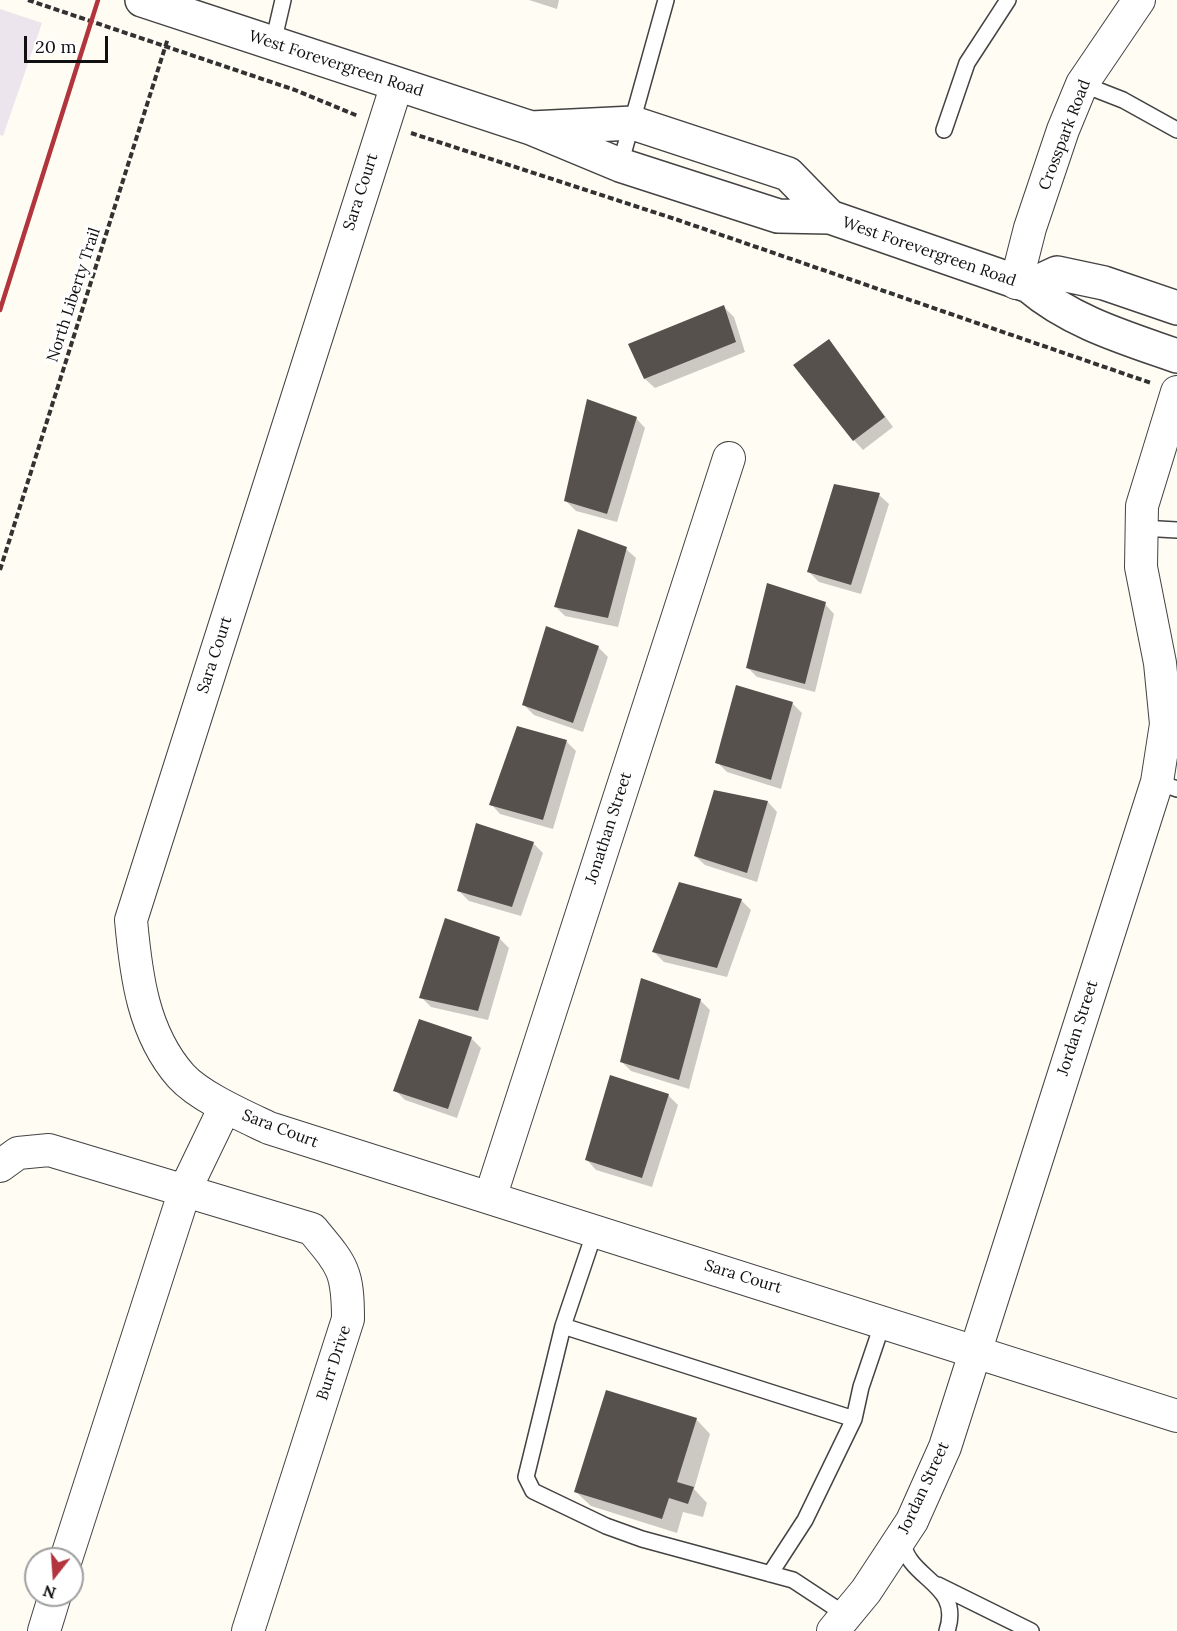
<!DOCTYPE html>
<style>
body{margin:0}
#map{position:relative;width:1177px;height:1631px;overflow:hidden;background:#fefcf3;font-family:Lora,serif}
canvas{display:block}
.north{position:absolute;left:24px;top:1547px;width:60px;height:60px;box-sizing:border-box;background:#fff;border:2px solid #9f9f9f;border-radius:50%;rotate:197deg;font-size:16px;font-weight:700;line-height:24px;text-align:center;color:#101010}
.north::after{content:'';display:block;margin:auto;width:21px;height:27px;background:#b2353d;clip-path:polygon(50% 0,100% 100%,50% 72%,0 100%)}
.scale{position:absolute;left:24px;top:36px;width:84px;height:27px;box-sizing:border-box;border:3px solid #101010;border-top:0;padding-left:8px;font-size:18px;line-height:21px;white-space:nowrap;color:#101010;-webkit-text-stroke:4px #fff;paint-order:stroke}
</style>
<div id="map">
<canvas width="1177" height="1631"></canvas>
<div class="north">N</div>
<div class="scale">20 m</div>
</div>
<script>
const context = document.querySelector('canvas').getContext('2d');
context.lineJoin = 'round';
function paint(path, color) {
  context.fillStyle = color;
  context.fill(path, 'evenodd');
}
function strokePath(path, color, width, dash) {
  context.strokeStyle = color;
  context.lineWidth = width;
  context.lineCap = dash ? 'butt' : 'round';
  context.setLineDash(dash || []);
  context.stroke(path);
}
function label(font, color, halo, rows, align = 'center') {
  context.font = font + ' Lora,serif';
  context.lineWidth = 6;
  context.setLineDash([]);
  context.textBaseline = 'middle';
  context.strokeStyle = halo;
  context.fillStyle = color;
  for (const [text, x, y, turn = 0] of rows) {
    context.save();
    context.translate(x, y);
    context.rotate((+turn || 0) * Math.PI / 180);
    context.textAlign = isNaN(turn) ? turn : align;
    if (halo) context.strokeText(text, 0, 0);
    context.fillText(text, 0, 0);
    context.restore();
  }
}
paint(new Path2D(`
 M 0,9 L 42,23 L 3,136 L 0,135 Z`), '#ece5ed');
paint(new Path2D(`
 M 529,0 L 559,0 L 557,9 Z
 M 724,307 L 734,317 L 745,352 L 655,388 L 645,379 L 630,345 Z
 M 829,341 L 893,427 L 863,450 L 854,440 Z
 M 636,418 L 645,428 L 617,522 L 576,511 L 566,501 Z
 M 835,486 L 879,495 L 889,504 L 861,594 L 819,582 L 809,572 Z
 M 626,549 L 636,558 L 618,627 L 565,616 L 555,606 Z
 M 825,604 L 834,614 L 815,692 L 757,677 L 747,667 Z
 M 598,647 L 608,657 L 583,732 L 534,715 L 524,705 Z
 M 792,703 L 802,713 L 781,789 L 727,772 L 717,762 Z
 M 518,728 L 567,742 L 576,751 L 553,829 L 500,814 L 491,804 Z
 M 768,802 L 777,812 L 757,882 L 705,865 L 695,856 Z
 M 533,843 L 543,853 L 521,916 L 469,901 L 459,891 Z
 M 741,900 L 751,910 L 727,977 L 664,962 L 654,952 Z
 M 499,938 L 509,948 L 488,1020 L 431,1007 L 421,997 Z
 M 700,1000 L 710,1010 L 689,1089 L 631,1071 L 621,1061 Z
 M 471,1038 L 481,1048 L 457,1118 L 405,1100 L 395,1090 Z
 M 668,1095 L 678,1105 L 652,1187 L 596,1170 L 587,1160 Z
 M 696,1419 L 710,1434 L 694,1489 L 707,1503 L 703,1517 L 683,1512 L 677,1533 L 591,1506 L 576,1492 Z`), '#0003');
paint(new Path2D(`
 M 724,305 L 736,342 L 644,379 L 628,344 Z
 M 829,339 L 885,417 L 853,441 L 793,365 Z
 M 587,399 L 637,417 L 607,514 L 564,501 Z
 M 834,484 L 880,493 L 851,585 L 807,572 Z
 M 578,529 L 627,547 L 608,618 L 554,607 Z
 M 767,583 L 826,602 L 805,684 L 746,668 Z
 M 546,626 L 599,646 L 573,723 L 522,705 Z
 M 736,685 L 793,702 L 771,780 L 715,763 Z
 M 517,726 L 567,740 L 543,820 L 489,805 Z
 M 714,790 L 768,801 L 747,873 L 694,856 Z
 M 476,823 L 534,842 L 512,907 L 457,891 Z
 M 679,882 L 742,899 L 717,968 L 652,952 Z
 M 445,918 L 500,937 L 478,1011 L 419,998 Z
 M 641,978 L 701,999 L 679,1080 L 620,1062 Z
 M 419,1019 L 472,1037 L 448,1109 L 393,1091 Z
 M 610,1075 L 669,1094 L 642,1178 L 585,1160 Z
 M 606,1390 L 697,1418 L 677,1482 L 694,1487 L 688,1504 L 669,1498 L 662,1519 L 574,1492 Z`), '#57514d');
const service = new Path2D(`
 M 273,43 L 283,0
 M 1082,84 L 1123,100 L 1177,130
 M 944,130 L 967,63 L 1008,0
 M 620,165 L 666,0
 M 1141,528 L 1177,530
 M 1157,782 L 1177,789
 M 595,1231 L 563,1326 L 526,1477 L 533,1491 L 606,1526 L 642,1539 L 793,1580 L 846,1615
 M 563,1326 L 854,1419
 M 902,1539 C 907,1581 963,1582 947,1631
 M 770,1574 L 805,1520 L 854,1419 L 861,1387 L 883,1322
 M 938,1585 L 1031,1631`);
const minor = new Path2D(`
 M 397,84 L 131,920 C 136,975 143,1033 181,1076 C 200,1097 244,1116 269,1128 L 1177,1416
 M 1016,283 L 1030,228 L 1063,130 L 1082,84 L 1139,0
 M 0,1166 L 18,1153 L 49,1150 L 312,1229 C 342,1265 348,1270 348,1319 L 248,1631
 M 490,1198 L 729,458
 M 66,1559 L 185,1190 L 225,1107
 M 44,1631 L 55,1595
 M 833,1631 L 866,1591 L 912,1521 L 945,1447 L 1157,782 L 1166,724 L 1160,663 L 1141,567 L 1142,506 L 1177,392`);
const tertiary = new Path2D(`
 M 142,0 L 531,128
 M 633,123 L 788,174 L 830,217 L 778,216 L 620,165 L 531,128 Z
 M 830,217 L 1029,286
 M 1177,308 L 1104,283 L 1057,273 L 1029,286 C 1071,322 1126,338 1177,356`);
strokePath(service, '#434343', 18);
strokePath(minor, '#434343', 34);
strokePath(tertiary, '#434343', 36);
strokePath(new Path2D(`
 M 28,0 L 295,90 L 358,116
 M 411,133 L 678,220 L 1151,383
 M 0,570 L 168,38`), '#323232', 4, [6, 3]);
strokePath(service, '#fff', 15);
strokePath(minor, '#fff', 32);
strokePath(tertiary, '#fff', 33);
strokePath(new Path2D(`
 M 0,310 L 98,0`), '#b2353d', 4.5);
label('16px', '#101010', '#fff', [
 ["West Forevergreen Road",336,64,18],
 ["Crosspark Road",1065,135,-69],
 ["Sara Court",361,192,-72],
 ["West Forevergreen Road",929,252,19],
 ["North Liberty Trail",74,295,-72],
 ["Sara Court",215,655,-72],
 ["Jonathan Street",609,828,-72],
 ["Jordan Street",1078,1028,-72],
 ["Sara Court",280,1129,21],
 ["Sara Court",743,1277,17],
 ["Burr Drive",334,1363,-72],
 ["Jordan Street",924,1488,-65]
]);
</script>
